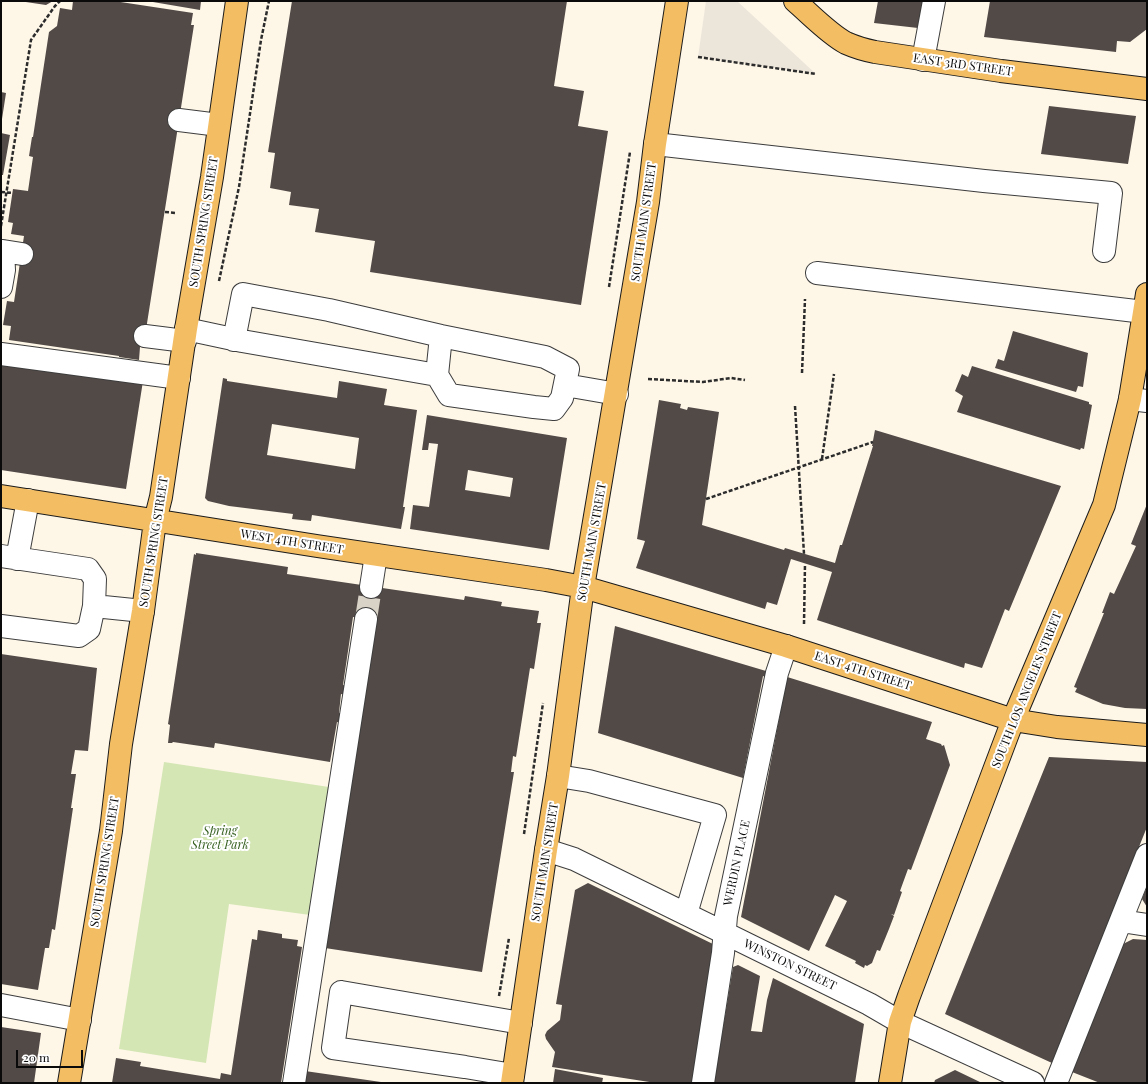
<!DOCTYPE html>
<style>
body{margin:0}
#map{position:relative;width:1148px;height:1084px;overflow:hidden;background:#fef7e8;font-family:"Playfair Display",serif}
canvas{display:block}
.frame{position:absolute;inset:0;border:2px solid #0a0a0a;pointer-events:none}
.scale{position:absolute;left:16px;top:1050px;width:67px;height:18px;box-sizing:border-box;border:2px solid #0a0a0a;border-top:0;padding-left:5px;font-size:12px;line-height:14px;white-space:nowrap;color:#0a0a0a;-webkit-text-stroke:3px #fff;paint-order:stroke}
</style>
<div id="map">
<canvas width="1148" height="1084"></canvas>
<div class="frame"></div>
<div class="scale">20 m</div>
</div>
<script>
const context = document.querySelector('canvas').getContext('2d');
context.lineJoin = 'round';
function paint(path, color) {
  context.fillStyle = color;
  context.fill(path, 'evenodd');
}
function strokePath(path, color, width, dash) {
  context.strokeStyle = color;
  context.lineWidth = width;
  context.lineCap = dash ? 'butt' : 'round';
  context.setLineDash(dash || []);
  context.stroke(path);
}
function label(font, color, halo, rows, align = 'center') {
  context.font = font + ' "Playfair Display",serif';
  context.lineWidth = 4;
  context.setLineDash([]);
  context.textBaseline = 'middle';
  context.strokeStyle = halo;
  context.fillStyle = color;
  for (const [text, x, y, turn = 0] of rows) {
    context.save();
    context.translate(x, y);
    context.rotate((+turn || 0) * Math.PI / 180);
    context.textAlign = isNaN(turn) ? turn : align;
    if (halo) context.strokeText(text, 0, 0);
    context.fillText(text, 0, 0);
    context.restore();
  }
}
paint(new Path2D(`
 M 164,762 L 329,787 L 310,915 L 229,904 L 206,1063 L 119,1049 Z`), '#d5e6b5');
paint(new Path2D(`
 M 706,1 L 737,1 L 816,74 L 698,57 Z`), '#ece5da');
paint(new Path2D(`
 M 19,1 L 53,1 L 46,5 Z
 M 73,1 L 114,1 L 193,13 L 191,25 L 194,25 L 145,336 L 144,348 L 140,347 L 139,360 L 119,357 L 119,356 L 9,340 L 11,326 L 3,325 L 7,301 L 14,302 L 24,236 L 11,234 L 13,223 L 8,222 L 13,189 L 28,191 L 33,157 L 29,156 L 32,137 L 33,137 L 49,32 L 57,26 L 60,8 L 72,10 Z
 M 147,1 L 201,1 L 200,10 Z
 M 292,1 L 567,1 L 554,86 L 584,91 L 578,126 L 608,131 L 581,305 L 370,272 L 375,241 L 315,232 L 319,209 L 289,205 L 291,192 L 270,188 L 275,153 L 268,152 Z
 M 878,1 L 926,1 L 926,5 L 922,8 L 918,28 L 874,23 Z
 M 990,1 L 1147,1 L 1147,29 L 1130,42 L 1117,41 L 1116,52 L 984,37 Z
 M 1,92 L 6,93 L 2,119 L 1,119 Z
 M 1049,106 L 1136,116 L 1128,164 L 1041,154 Z
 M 1,133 L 10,135 L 3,175 L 1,175 Z
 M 1013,331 L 1088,353 L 1083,387 L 1078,386 L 1076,392 L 995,368 L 998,359 L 1004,361 Z
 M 7,360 L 143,381 L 126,489 L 1,470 L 1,365 Z
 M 972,366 L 1089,402 L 1089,404 L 1092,405 L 1084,449 L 1081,448 L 1080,450 L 957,412 L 963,396 L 955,391 L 962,374 L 968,377 Z
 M 223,378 L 227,379 L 227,381 L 337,398 L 339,381 L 387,389 L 384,405 L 417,410 L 403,507 L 405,507 L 401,529 L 312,515 L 311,521 L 292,519 L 293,514 L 229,506 L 208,501 L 205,498 ZM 272,424 L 359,438 L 355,469 L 267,455 Z
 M 659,400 L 681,404 L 680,408 L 687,410 L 688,407 L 719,412 L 702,525 L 784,550 L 785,548 L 835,563 L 840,545 L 842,545 L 873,446 L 872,446 L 875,430 L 1061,486 L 1009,611 L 1005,609 L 982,668 L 965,663 L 964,668 L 817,620 L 832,572 L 791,559 L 777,605 L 767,602 L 765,609 L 636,568 L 645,541 L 637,539 Z
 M 427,415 L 567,438 L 549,550 L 410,529 L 413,505 L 429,507 L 438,444 L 429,443 L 428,450 L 422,450 ZM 468,470 L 513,478 L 510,497 L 465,490 Z
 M 1147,504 L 1147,709 L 1125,708 L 1103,704 L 1075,692 L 1077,688 L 1074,687 L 1104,613 L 1102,613 L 1110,592 L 1114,594 L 1136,546 L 1131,544 Z
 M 196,553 L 288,567 L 287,574 L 464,600 L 465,596 L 502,602 L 501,606 L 539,611 L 537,623 L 541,623 L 534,669 L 530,668 L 516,757 L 513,756 L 511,772 L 514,772 L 482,972 L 325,948 L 366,619 L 353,617 L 343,685 L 347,686 L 345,695 L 341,694 L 339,713 L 342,714 L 341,723 L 337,722 L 330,762 L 215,743 L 214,748 L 173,742 L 172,743 L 168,743 L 170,725 L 168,724 L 194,554 L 196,555 Z
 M 615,626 L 766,671 L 765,677 L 763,676 L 743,778 L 598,733 Z
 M 1,654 L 97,668 L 88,751 L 75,750 L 71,774 L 76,774 L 71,808 L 73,808 L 55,930 L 52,929 L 49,948 L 45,948 L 38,990 L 1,984 Z
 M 784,676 L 932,722 L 926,739 L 941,744 L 942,746 L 944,745 L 950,765 L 911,870 L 908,869 L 900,891 L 902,892 L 894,915 L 891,914 L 894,916 L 889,929 L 880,951 L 877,950 L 872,963 L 867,966 L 865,965 L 864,968 L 855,963 L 856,961 L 825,946 L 847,901 L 835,895 L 809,951 L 741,917 L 786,683 Z
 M 1049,757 L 1147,762 L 1147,827 L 1052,1063 L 945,1014 Z
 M 588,883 L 717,946 L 700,1030 L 692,1083 L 656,1083 L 552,1067 L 555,1052 L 546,1039 L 545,1035 L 547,1031 L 560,1020 L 562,1005 L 556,1004 L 575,890 Z
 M 1147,886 L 1147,907 L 1142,899 Z
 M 258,930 L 282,934 L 282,938 L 298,940 L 297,946 L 302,947 L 281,1083 L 112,1083 L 116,1058 L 141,1062 L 140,1066 L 220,1079 L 221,1073 L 231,1075 L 252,939 L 257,940 Z
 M 1133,939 L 1147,940 L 1147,1083 L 1100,1083 L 1072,1072 L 1123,944 Z
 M 738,965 L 760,976 L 751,1031 L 762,1032 L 767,1000 L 773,978 L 864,1024 L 855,1083 L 714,1083 L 733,967 Z
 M 1,1027 L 41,1033 L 34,1083 L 1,1083 Z
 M 555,1069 L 603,1078 L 602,1083 L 553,1083 Z
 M 955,1070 L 982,1083 L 934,1083 L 935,1080 Z
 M 305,1071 L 381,1082 L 381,1083 L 304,1083 Z`), '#524a47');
strokePath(new Path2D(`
 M 366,619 L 371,587`), '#d9d3c7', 22, [22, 11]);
const minor = new Path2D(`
 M 923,60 L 934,1
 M 179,120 L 219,125
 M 655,144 L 984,181 L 1111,193 L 1104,251
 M 1,251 L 3,251 L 4,270 L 1,287
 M 3,251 L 22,254
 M 817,273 L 1144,312
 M 186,329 L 242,341 L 437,375 L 449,395 L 534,407 L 554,409 L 562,398 L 568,369 L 545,357 L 441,336 L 329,310 L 243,294 L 234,340
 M 145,336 L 185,341
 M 1,354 L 179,378
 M 437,375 L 441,336
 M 565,385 L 617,394
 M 1130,399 L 1147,401
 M 1,556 L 88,569 L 95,579 L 94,606 L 143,611
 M 17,559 L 28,500
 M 371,587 L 376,555
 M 1,626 L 79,636 L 89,629 L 94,606
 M 558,776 L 589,781 L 715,815 L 686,914
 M 546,850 L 574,859 L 869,1004 L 900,1022 L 1033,1083
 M 1121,921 L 1147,925
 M 1,1005 L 80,1020
 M 513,1075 L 465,1067 L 333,1048 L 341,992 L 521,1023
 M 294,1083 L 366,619
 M 703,1083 L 723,953 L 726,916 L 777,673 L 786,646
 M 1056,1083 L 1147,855`);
const major = new Path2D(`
 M 795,1 C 810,14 829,34 846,43 C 855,47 865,50 875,52 L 1001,71 L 1147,89
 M 1,496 L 317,546 L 546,580 L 583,587 L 786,646 L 1013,720 L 1057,727 L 1147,735
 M 69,1083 L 111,831 L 121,744 L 143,611 L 155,521 L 161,497 L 186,329 L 212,177 L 237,1
 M 512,1083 L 546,850 L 558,776 L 583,587 L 648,202 L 655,144 L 677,1
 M 890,1083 L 900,1022 L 909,996 L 1013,720 L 1104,505 L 1130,399 L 1147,294`);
strokePath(minor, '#3d3d3d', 24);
strokePath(major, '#1b1b1b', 24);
strokePath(new Path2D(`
 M 698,57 L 816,74
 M 1,192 L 13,193
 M 165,212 L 176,213
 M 1,226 L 31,40 L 55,6 L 60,1
 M 219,281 L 239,187 L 261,40 L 269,1
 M 609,287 L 630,152
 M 802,373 L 805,299
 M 648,379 L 703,382 L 731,378 L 745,380
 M 795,406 L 804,554
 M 822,459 L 834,374
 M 706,499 L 873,442
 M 804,624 L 805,564
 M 524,834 L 543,703
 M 499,996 L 509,938`), '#2c2c2c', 2.5, [4, 2]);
strokePath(minor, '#fff', 22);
strokePath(major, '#f3bd64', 22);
label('12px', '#0a0a0a', '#fff', [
 ["EAST 3RD STREET",963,65,8],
 ["SOUTH SPRING STREET",204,222,-81],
 ["SOUTH MAIN STREET",644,222,-82],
 ["SOUTH SPRING STREET",154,542,-81],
 ["WEST 4TH STREET",292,542,9],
 ["SOUTH MAIN STREET",592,542,-80],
 ["EAST 4TH STREET",863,671,18],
 ["SOUTH LOS ANGELES STREET",1027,690,-68],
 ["SOUTH SPRING STREET",105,862,-81],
 ["SOUTH MAIN STREET",545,862,-81],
 ["WERDIN PLACE",737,863,-78],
 ["WINSTON STREET",790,965,26]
]);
label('italic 12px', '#345e1e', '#fff', [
 ["Spring",220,831],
 ["Street Park",220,845]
]);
</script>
